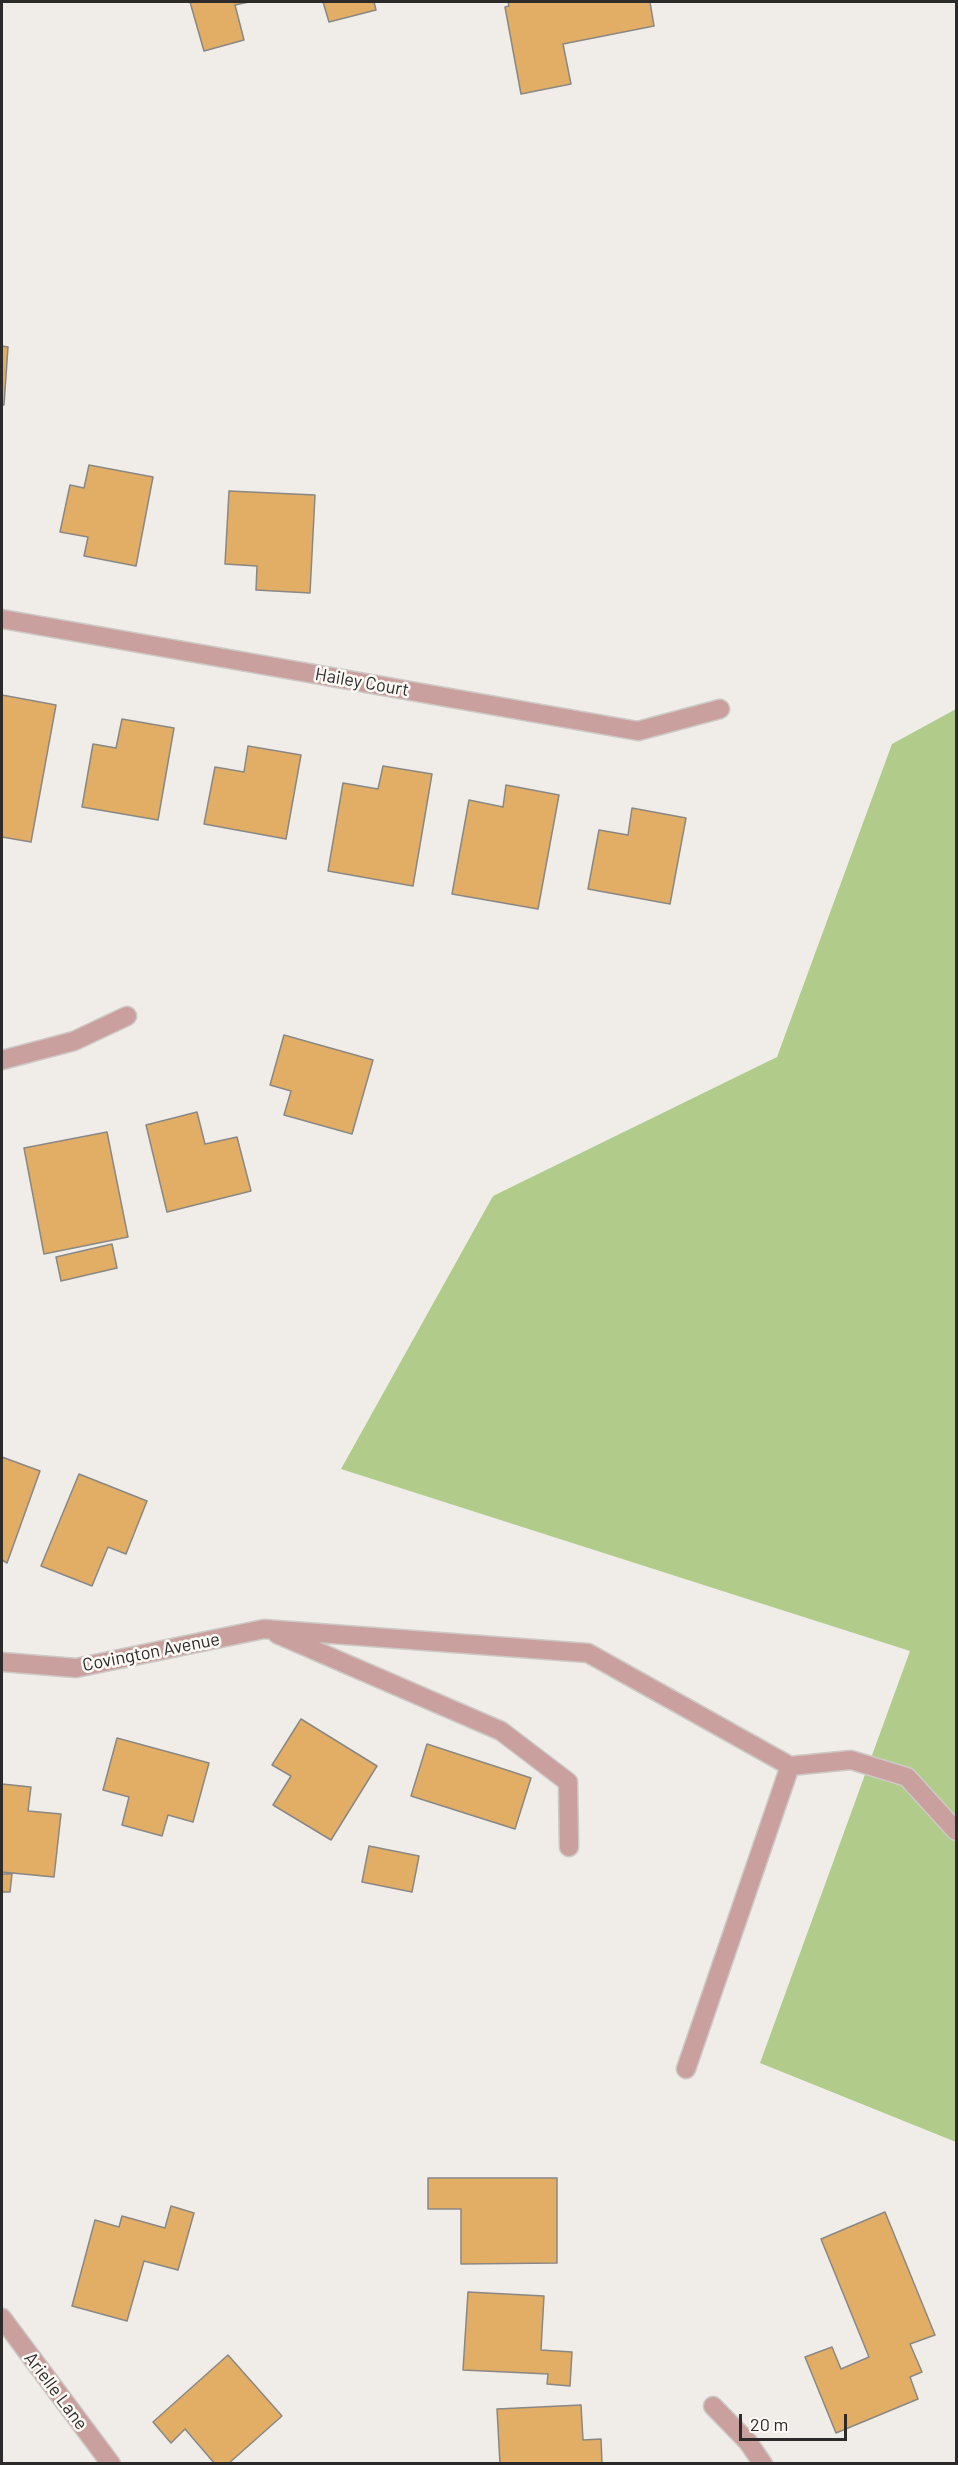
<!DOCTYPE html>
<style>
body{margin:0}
#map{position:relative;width:958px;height:2465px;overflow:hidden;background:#f0ede9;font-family:Barlow,sans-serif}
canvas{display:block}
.frame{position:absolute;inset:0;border:3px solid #2c2b29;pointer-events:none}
.scale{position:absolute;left:739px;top:2414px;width:108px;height:27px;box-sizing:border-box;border:3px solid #2c2b29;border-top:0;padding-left:8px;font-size:18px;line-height:21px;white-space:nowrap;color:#2c2b29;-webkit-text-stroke:4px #fdfaf6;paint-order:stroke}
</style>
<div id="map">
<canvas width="958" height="2465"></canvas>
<div class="frame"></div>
<div class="scale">20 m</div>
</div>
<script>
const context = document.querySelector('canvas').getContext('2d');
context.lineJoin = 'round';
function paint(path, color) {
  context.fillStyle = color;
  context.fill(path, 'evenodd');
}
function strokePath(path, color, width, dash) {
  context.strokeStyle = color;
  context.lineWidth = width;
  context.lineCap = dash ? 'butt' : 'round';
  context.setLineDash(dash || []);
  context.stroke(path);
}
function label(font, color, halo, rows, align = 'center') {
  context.font = font + ' Barlow,sans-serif';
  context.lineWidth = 5;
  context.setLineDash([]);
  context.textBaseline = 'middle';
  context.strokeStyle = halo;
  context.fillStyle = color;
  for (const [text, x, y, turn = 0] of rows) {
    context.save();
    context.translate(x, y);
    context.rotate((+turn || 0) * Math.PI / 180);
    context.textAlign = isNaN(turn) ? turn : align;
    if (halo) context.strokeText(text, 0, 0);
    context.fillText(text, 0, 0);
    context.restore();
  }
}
paint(new Path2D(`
 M 956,709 L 956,2142 L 760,2063 L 910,1651 L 341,1469 L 493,1196 L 777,1057 L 892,744 Z`), '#b0cb8a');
const building = new Path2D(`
 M 190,2 L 249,2 L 235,5 L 244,40 L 204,51 Z
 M 323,2 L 374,2 L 376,10 L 329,22 Z
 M 508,2 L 650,2 L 654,26 L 563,44 L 571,84 L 521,94 L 505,7 L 509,6 Z
 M 2,346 L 8,347 L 4,405 L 2,405 Z
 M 89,465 L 153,477 L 136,566 L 84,556 L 88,537 L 60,532 L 70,485 L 84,488 Z
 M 229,491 L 315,495 L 310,593 L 256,590 L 257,566 L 225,564 Z
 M 2,695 L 56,705 L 31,842 L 2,837 Z
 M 122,719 L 174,728 L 158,820 L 82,807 L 93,744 L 116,748 Z
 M 248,746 L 301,755 L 286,839 L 204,824 L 215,767 L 244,772 Z
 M 383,766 L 432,774 L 413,886 L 328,871 L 343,783 L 378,789 Z
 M 506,785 L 559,795 L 538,909 L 452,894 L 469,800 L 503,807 Z
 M 632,808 L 686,818 L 670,904 L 588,889 L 599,830 L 628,835 Z
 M 284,1035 L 373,1060 L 352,1134 L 284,1115 L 291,1091 L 270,1085 Z
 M 197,1112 L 205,1144 L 237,1137 L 251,1191 L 167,1212 L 146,1125 Z
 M 107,1132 L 128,1237 L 44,1254 L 24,1148 Z
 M 112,1244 L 117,1268 L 61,1281 L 56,1257 Z
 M 2,1457 L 40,1471 L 7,1563 L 2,1560 Z
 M 79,1474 L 147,1501 L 126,1554 L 108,1547 L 92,1586 L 41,1566 Z
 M 301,1719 L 377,1766 L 331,1840 L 273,1805 L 291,1776 L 272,1765 Z
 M 117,1738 L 209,1763 L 193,1822 L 168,1815 L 162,1836 L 122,1825 L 129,1797 L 103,1790 Z
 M 427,1744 L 531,1778 L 515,1829 L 411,1796 Z
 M 2,1784 L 31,1787 L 28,1811 L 61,1814 L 54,1877 L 2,1872 Z
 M 369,1846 L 419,1856 L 412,1892 L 362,1882 Z
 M 2,1874 L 12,1874 L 10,1892 L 2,1892 Z
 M 428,2178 L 557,2178 L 557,2263 L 461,2264 L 461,2209 L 428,2209 Z
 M 171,2206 L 194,2213 L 178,2270 L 144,2261 L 127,2321 L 72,2306 L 95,2220 L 119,2227 L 122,2216 L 165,2228 Z
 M 885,2212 L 935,2335 L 910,2344 L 922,2372 L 910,2377 L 918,2399 L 836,2433 L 805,2357 L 832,2347 L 841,2369 L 869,2357 L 821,2239 Z
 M 468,2292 L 544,2296 L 541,2350 L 572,2352 L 570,2386 L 547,2384 L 548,2374 L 463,2370 Z
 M 228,2355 L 282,2416 L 228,2464 L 215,2464 L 185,2429 L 171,2443 L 153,2422 Z
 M 581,2405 L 583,2440 L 601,2439 L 602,2464 L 500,2464 L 497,2409 Z`);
paint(building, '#e2ad64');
strokePath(building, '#8a8884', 1.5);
const minor = new Path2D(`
 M 2,619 L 638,731 L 720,709
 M 2,1060 L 74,1041 L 127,1016
 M 277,1634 L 501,1731 L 568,1782 L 569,1847
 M 2,1662 L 76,1668 L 264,1629 L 588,1653 L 790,1766 L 851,1760 L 907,1777 L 956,1831
 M 686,2069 L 790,1766
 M 2,2318 L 111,2464
 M 713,2406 L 748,2442 L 763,2464`);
strokePath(minor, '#cdcac6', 21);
strokePath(minor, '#caa09f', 18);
label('18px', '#2c2b29', '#fdfaf6', [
 ["Hailey Court",362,682,10],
 ["Covington Avenue",151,1652,-11],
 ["Arielle Lane",56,2391,53]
]);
</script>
